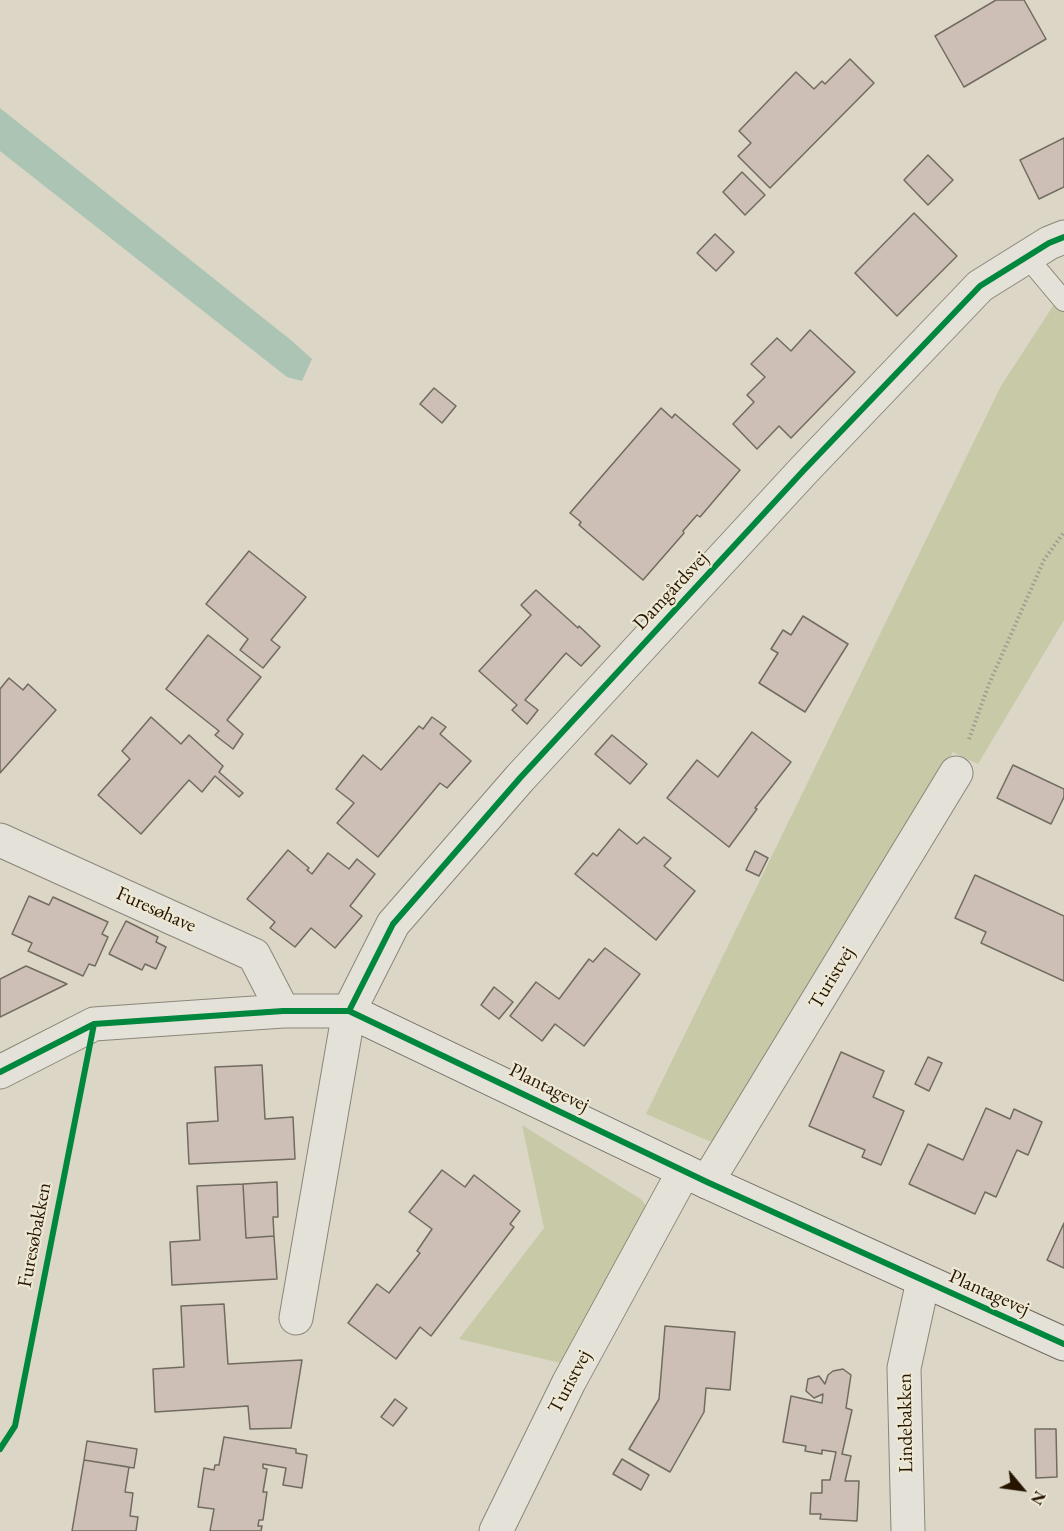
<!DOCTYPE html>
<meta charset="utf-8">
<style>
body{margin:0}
#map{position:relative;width:1064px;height:1531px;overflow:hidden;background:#dbd6c6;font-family:"EB Garamond",serif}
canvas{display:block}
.north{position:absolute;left:992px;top:1459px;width:60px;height:60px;-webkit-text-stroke:4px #ede8d4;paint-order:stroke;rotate:119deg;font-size:16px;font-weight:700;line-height:24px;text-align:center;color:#261400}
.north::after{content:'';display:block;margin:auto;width:21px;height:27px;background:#261400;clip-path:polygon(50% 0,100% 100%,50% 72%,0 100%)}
</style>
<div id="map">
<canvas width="1064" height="1531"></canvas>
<div class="north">N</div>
</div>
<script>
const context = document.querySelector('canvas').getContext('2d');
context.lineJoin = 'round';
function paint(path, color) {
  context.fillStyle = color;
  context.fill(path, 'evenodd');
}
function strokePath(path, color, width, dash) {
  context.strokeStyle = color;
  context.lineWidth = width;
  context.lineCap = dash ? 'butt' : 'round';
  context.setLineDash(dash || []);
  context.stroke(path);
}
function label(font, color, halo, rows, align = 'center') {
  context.font = font + ' "EB Garamond",serif';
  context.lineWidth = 4.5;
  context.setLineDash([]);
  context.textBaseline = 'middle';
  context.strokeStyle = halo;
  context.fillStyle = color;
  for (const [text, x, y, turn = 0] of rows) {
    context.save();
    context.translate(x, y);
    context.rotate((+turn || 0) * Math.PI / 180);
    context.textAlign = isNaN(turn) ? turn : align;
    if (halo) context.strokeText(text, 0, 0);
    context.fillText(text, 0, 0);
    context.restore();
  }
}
paint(new Path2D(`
 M 1064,289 L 1064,620 L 978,764 L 953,752 L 938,783 L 716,1144 L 646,1114 L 1001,386 Z
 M 522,1125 L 642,1200 L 646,1206 L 643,1221 L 565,1364 L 459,1339 L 544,1228 Z`), '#c8c9a7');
paint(new Path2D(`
 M 0,108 L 292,341 L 312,359 L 302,381 L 287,377 L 0,151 Z`), '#abc4b4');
const building = new Path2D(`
 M 996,0 L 1024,0 L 1046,39 L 964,87 L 935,36 Z
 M 850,59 L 874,83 L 770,188 L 738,156 L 751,143 L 739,131 L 796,72 L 814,89 L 822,81 L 825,84 Z
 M 1064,138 L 1064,187 L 1039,199 L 1020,160 Z
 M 928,155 L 953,180 L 928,205 L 904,180 Z
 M 742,172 L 765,195 L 745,215 L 723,192 Z
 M 914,213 L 957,256 L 897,316 L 855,273 Z
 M 715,234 L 734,252 L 716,271 L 697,253 Z
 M 810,330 L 855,372 L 791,438 L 779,426 L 757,449 L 733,424 L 754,402 L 747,395 L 765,377 L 751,364 L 777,338 L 791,351 Z
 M 434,388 L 456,406 L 442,423 L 420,404 Z
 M 661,408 L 672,418 L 675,414 L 740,470 L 700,517 L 697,515 L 683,531 L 684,533 L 643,580 L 579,525 L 581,522 L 570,513 Z
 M 249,551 L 306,597 L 271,640 L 280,647 L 263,668 L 240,650 L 248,639 L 206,604 Z
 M 536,590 L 578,628 L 579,626 L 600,646 L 581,666 L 566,653 L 525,700 L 538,710 L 527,724 L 512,710 L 517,705 L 479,671 L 531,615 L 521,605 Z
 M 803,616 L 848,644 L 805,712 L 759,683 L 778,653 L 771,649 L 783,630 L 791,635 Z
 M 208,635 L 261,677 L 227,720 L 243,734 L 233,749 L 215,735 L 219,731 L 166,689 Z
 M 9,678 L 23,690 L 28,684 L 56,710 L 0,773 L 0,689 Z
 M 151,717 L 181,744 L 189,735 L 223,766 L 219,772 L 243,793 L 239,797 L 215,776 L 202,792 L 189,780 L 141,834 L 98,795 L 130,759 L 122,751 Z
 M 432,717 L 446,727 L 440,734 L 471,761 L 447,788 L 440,783 L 378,857 L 337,823 L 354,803 L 336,789 L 363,755 L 381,770 L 419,726 L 423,729 Z
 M 752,732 L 791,762 L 755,808 L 757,809 L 729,847 L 667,798 L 697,760 L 718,777 Z
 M 612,735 L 647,764 L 630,784 L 595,754 Z
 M 1013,765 L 1064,789 L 1064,797 L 1051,824 L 997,798 Z
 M 619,829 L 637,844 L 644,837 L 671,858 L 664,866 L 695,891 L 656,940 L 575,874 L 593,853 L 597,856 Z
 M 288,850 L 309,868 L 307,870 L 312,874 L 328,853 L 349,869 L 357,859 L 375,874 L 350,906 L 362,916 L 335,948 L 311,928 L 295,947 L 270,928 L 275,922 L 247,899 Z
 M 755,851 L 768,858 L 759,876 L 746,870 Z
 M 975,875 L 1064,916 L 1064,981 L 981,943 L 986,932 L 955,918 Z
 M 29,896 L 49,905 L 53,897 L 108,922 L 102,934 L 108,937 L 95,966 L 89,964 L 83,976 L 28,951 L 32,943 L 12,934 Z
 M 126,921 L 158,937 L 156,942 L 166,947 L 156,969 L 145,964 L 142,970 L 109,954 Z
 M 605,948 L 640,974 L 584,1046 L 555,1024 L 542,1041 L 510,1016 L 536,982 L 559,999 L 589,959 L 593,962 Z
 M 26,966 L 67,984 L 0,1017 L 0,979 Z
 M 494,987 L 513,1002 L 499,1019 L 481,1005 Z
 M 841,1052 L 884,1071 L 873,1097 L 904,1111 L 881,1165 L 862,1157 L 865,1150 L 809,1126 Z
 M 928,1057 L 942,1063 L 929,1091 L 915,1084 Z
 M 262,1065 L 265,1119 L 293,1117 L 295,1159 L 189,1164 L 187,1123 L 218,1121 L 215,1067 Z
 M 986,1108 L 1010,1119 L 1014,1109 L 1042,1122 L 1028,1155 L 1017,1150 L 996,1197 L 985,1192 L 975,1214 L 909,1184 L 928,1144 L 963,1160 Z
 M 442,1170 L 465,1187 L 474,1175 L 520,1211 L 510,1224 L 514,1227 L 431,1336 L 420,1327 L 396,1359 L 348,1323 L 377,1284 L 389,1293 L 420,1253 L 417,1251 L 432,1229 L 409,1212 Z
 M 277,1182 L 278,1217 L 273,1217 L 274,1236 L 246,1238 L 243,1184 Z
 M 243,1184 L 246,1238 L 274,1236 L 277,1279 L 172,1285 L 170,1242 L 200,1240 L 197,1186 Z
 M 1064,1223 L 1064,1268 L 1047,1260 Z
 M 224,1304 L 228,1364 L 302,1360 L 291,1428 L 250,1429 L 248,1406 L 155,1412 L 153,1369 L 184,1367 L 181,1306 Z
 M 665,1326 L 735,1332 L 730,1390 L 706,1388 L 704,1412 L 670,1472 L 629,1449 L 659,1399 Z
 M 843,1369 L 851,1375 L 846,1408 L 852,1410 L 842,1454 L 851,1456 L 845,1481 L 859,1481 L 857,1521 L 820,1519 L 821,1514 L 810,1514 L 811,1493 L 822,1493 L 822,1480 L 830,1480 L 836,1452 L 822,1450 L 822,1454 L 805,1451 L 806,1446 L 783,1442 L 791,1396 L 822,1403 L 823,1394 L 814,1398 L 806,1391 L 808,1379 L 819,1376 L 825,1384 L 828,1375 L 833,1371 Z
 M 395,1399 L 407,1408 L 393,1426 L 381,1417 Z
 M 1035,1429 L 1056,1429 L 1057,1477 L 1036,1478 Z
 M 224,1437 L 296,1449 L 296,1453 L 307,1455 L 302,1488 L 283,1485 L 286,1468 L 263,1464 L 263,1468 L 267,1469 L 263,1492 L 267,1492 L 263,1520 L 259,1520 L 258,1526 L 262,1526 L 261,1531 L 210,1531 L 214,1509 L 198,1507 L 204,1468 L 214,1470 L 215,1465 L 219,1465 Z
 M 87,1441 L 137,1449 L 134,1468 L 84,1460 Z
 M 622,1459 L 649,1475 L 641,1490 L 613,1474 Z
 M 84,1460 L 129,1467 L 125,1492 L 133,1493 L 130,1516 L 138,1517 L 136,1531 L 72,1531 Z`);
paint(building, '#cdbfb6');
strokePath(building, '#716b60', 1.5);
const lane = new Path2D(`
 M 1027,257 L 1064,301`);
const street = new Path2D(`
 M 0,840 L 254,955 L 283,1011
 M 0,1072 L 94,1024 L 283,1011 L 349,1011
 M 707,1182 L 956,773
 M 296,1318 L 349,1011 L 393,924 L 520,778 L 804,470 L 980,286 L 1049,243 L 1064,237
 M 496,1531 L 569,1382 L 684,1171
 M 908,1531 L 904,1368 L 923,1281`);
const secondary = new Path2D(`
 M 349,1011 L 707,1182 L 1064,1344`);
strokePath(lane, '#8b867a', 22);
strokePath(street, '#8b867a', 35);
strokePath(secondary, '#716b60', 35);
strokePath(new Path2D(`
 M 969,739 L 989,684 L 1044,560 L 1064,532`), '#9e9a92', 4, [1.5, 3]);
strokePath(lane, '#e4e1d9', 20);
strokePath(street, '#e4e1d9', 33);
strokePath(secondary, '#e4e1d9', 33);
strokePath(new Path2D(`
 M 349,1011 L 393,924 L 520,778 L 804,470 L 980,286 L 1049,243 L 1064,237
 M 0,1072 L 94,1024 L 283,1011 L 349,1011 L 707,1182 L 1064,1344
 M 0,1449 L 15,1426 L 94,1024`), '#00873e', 6);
label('20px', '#261400', '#ede8d4', [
 ["Damgårdsvej",671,591,-47],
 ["Furesøhave",156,910,24],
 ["Turistvej",832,978,-59],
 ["Plantagevej",549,1088,26],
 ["Furesøbakken",35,1235,-79],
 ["Plantagevej",989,1293,24],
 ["Turistvej",570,1382,-62],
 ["Lindebakken",906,1423,-91]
]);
</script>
